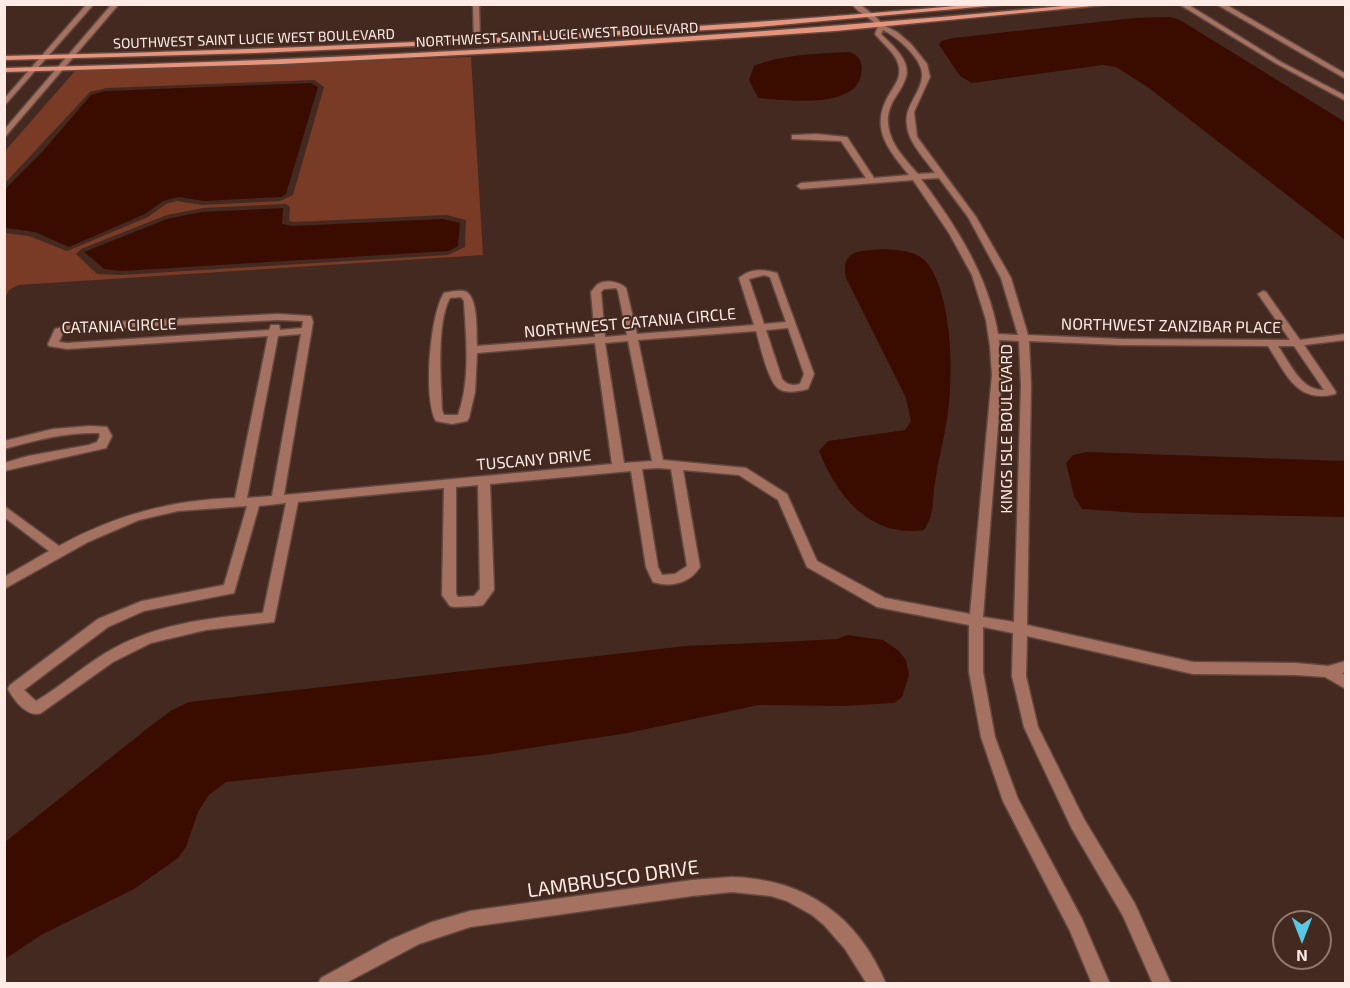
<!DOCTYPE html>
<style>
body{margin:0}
#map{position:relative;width:1350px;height:988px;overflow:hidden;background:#442920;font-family:"Exo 2",sans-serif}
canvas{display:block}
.frame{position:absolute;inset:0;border:6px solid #feebe5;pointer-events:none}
.north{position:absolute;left:1272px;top:910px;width:60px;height:60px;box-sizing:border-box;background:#442920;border:2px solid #8e776f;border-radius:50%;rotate:180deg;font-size:16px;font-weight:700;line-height:24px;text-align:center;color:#feebe5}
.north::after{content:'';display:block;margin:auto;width:21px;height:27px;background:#5ac8e5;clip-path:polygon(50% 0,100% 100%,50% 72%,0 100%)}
</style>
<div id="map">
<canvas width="1350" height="988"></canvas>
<div class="frame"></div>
<div class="north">N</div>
</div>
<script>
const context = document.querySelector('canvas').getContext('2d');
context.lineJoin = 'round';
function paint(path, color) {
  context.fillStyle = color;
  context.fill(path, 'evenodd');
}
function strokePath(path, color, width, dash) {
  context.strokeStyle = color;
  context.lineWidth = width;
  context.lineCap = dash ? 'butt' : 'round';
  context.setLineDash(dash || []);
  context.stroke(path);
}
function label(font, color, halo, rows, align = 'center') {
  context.font = font + ' "Exo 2",sans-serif';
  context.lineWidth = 4.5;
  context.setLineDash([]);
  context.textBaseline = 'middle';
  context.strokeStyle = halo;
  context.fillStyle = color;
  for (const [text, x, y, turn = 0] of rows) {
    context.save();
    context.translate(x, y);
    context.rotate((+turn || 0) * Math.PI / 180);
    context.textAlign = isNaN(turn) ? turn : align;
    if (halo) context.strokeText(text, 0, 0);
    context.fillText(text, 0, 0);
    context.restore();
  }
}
paint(new Path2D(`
 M 471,57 L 483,255 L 18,285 L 9,290 L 5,298 L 5,233 L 29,236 L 67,251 L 148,217 L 166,204 L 177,201 L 202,205 L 280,201 L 293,195 L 324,87 L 314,80 L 107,88 L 90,92 L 5,183 L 5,151 L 75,71 ZM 286,204 L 290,207 L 289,221 L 294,222 L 447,215 L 466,220 L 465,247 L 448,255 L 120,275 L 97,274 L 76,254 L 81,249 L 167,215 L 203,208 Z`), '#793a26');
paint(new Path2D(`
 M 1171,17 L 1180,20 L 1345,122 L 1345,240 L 1149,88 L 1116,67 L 1103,65 L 972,83 L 960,76 L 939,45 L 941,41 L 953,38 L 1134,18 Z
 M 850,52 C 861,57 863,63 861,74 C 857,110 783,100 758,98 L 749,80 L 754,66 C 780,55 821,53 850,52 Z
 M 311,83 L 318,87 L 286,194 L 281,197 L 204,201 L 179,197 L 163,201 L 145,214 L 69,247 L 35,232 L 5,228 L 5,189 L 43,151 L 91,95 L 105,91 Z
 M 283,208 L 282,224 L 292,226 L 443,219 L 460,223 L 458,246 L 449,251 L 122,271 L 104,269 L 84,252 L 167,219 L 201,212 Z
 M 885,249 C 899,250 918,251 927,263 C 953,296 954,379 947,419 C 944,440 938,461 935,482 C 932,500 935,514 924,530 C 870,538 837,496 819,451 L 828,441 L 905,430 L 911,421 L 906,398 L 846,278 C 840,248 862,251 885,249 Z
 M 1087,452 L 1345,461 L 1345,517 L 1139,513 L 1082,509 L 1074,496 L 1066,463 L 1073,455 Z
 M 848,635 L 883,640 L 898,650 L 906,660 L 909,675 L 902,697 L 894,703 L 843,706 L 759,705 L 628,733 L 485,755 L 226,782 L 209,795 L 198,812 L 186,847 L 178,858 L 134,889 L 41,935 L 5,959 L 5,842 L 153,724 L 172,710 L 189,702 L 686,646 L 800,641 L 837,639 Z`), '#3a0c00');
const minor = new Path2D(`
 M 473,4 L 479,4 L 480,42 L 477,44 L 474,42 Z
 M 852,4 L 859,4 L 875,16 L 883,25 L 897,32 L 911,44 L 927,64 L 930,77 L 914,112 L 917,137 L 976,217 L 1011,278 L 1028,335 L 1121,339 L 1290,340 L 1258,294 L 1263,291 L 1266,292 L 1300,340 L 1346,334 L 1346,340 L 1304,345 L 1336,392 L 1335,394 C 1296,404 1286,373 1268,346 L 1121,345 L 1029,341 L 1031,385 L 1027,625 L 1193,662 L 1296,663 L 1328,666 L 1346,661 L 1346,672 L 1342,673 L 1346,676 L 1346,689 L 1325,677 L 1296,675 L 1193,674 L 1027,636 L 1026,676 L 1038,727 L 1084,819 L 1135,904 L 1171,984 L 1153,984 L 1123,916 L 1072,829 L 1024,727 L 1012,676 L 1013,633 L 983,627 L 983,672 L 995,737 L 1018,799 L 1082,919 L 1110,984 L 1092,984 L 1070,931 L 1003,801 L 981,737 L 969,672 L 969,625 L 877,607 L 807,567 L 778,500 L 739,475 L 683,470 L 700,567 C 690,583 671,588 653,582 L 646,567 L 631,471 L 490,484 L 494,590 L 483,605 L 478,606 L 455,607 L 450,606 L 442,595 L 444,488 L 298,502 L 274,622 L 206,630 L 151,643 L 113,662 L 41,713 C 27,718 14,700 8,689 L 10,685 L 98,619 L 142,601 L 224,585 L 247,506 L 178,511 L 139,520 L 88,542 L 4,589 L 4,577 L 49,551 L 4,517 L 4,506 L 59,546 C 115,515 171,500 235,498 L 268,336 L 67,349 L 49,346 L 48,344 L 55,329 L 75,324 L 278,314 L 311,316 L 313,322 L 284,495 L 612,464 L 595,343 L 477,353 L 475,392 L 469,418 L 467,421 L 452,424 L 436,421 C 423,399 430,314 444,293 C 449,292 458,290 464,291 C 479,295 476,333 477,346 L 595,337 L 591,292 C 592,291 597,284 598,284 C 606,279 620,282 626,288 L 637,334 L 754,325 L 739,278 C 750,268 764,269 777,273 L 814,374 L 808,389 C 799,391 787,394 779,389 C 768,382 760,344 756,331 L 638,340 L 663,460 L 746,468 L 787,494 L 817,561 L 885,598 L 970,614 L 992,375 L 990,346 L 986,320 L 972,275 L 949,233 L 913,180 L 801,189 L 797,186 L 801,183 L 866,178 L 841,141 L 792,139 L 792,135 L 795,135 L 816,134 L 847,137 L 874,178 L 909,175 C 887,148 869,127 890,93 C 895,85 901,77 899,67 C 897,54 883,44 875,34 L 878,26 C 870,17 859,14 852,4 ZM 883,30 C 897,37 925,60 922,78 C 919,96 904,106 907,126 C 909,143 925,159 935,173 L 918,174 C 905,159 889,143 888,123 C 887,115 890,107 893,101 C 897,94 902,88 905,80 C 913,62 893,46 881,34 ZM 939,178 L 968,217 L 1001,278 L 1018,335 L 998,334 C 988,275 956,226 921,179 ZM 764,275 L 770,277 L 786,322 L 764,324 L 749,279 ZM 616,288 L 618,291 L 627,335 L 605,337 L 601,292 L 604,289 ZM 461,297 L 464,301 C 466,338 471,379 458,415 L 444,415 L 442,410 C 441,380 436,323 450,298 ZM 278,320 L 303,321 L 302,328 L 280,330 L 279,325 L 271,325 L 269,330 L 67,343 L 59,342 L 63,333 L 75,330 ZM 788,328 L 804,374 L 800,384 C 792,386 787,385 782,379 L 766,330 ZM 301,334 L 272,496 L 247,498 L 278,336 ZM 999,340 L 1019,341 L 1021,385 L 1014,622 L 983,617 L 1002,375 ZM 628,341 L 652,461 L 624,463 L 605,343 ZM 1278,346 L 1294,346 L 1324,390 C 1301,391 1290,363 1278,346 ZM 658,468 L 671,469 L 687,566 L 675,574 L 662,575 L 658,567 L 642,469 ZM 478,485 L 480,589 L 474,596 L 458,597 L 456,594 L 456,487 ZM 286,503 L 263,613 C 208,618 152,624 104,654 C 81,668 60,687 36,701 L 24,690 L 108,627 L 144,611 L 234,593 L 259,506 Z
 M 1179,4 L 1187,4 L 1281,62 L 1346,96 L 1346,101 L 1277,64 Z
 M 1216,4 L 1225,4 L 1346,74 L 1346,79 Z
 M 90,426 L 107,427 L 112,436 L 106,448 L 4,471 L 4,463 L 28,456 L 89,445 L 97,442 L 100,436 L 99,433 C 67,432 36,440 4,449 L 4,441 L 53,429 Z
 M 732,877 C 805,879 858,916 886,984 L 867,984 L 845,949 L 824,925 L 812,915 L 787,901 L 771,896 L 732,892 L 692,896 L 470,927 L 419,944 L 344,984 L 318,984 L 321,978 L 390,940 L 432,922 L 470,911 L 692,880 Z`);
const tertiary = new Path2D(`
 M 87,4 L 94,4 L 4,106 L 4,99 Z
 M 112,4 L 119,4 L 4,138 L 4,130 Z`);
const secondary = new Path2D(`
 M 979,4 L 1010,4 L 757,27 L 506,42 L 255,53 L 4,60 L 4,56 C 330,49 655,33 979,4 Z
 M 1085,4 L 1114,4 L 835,31 L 558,50 L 281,64 L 4,72 L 4,68 C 366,60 725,38 1085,4 Z`);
strokePath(minor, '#624840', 3);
strokePath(tertiary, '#624840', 3);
strokePath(secondary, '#624840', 3);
paint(minor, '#a57161');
paint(tertiary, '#a57161');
paint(secondary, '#e6947b');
label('14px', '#feebe5', '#442920', [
 ["NORTHWEST SAINT LUCIE WEST BOULEVARD",557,35,-3],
 ["SOUTHWEST SAINT LUCIE WEST BOULEVARD",254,39,-2]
]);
label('16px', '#feebe5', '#442920', [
 ["NORTHWEST CATANIA CIRCLE",630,323,-5],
 ["CATANIA CIRCLE",119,326,-2],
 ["NORTHWEST ZANZIBAR PLACE",1171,326,1],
 ["KINGS ISLE BOULEVARD",1007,429,-90],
 ["TUSCANY DRIVE",534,460,-5]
]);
label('20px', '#feebe5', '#442920', [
 ["LAMBRUSCO DRIVE",613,879,-8]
]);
</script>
